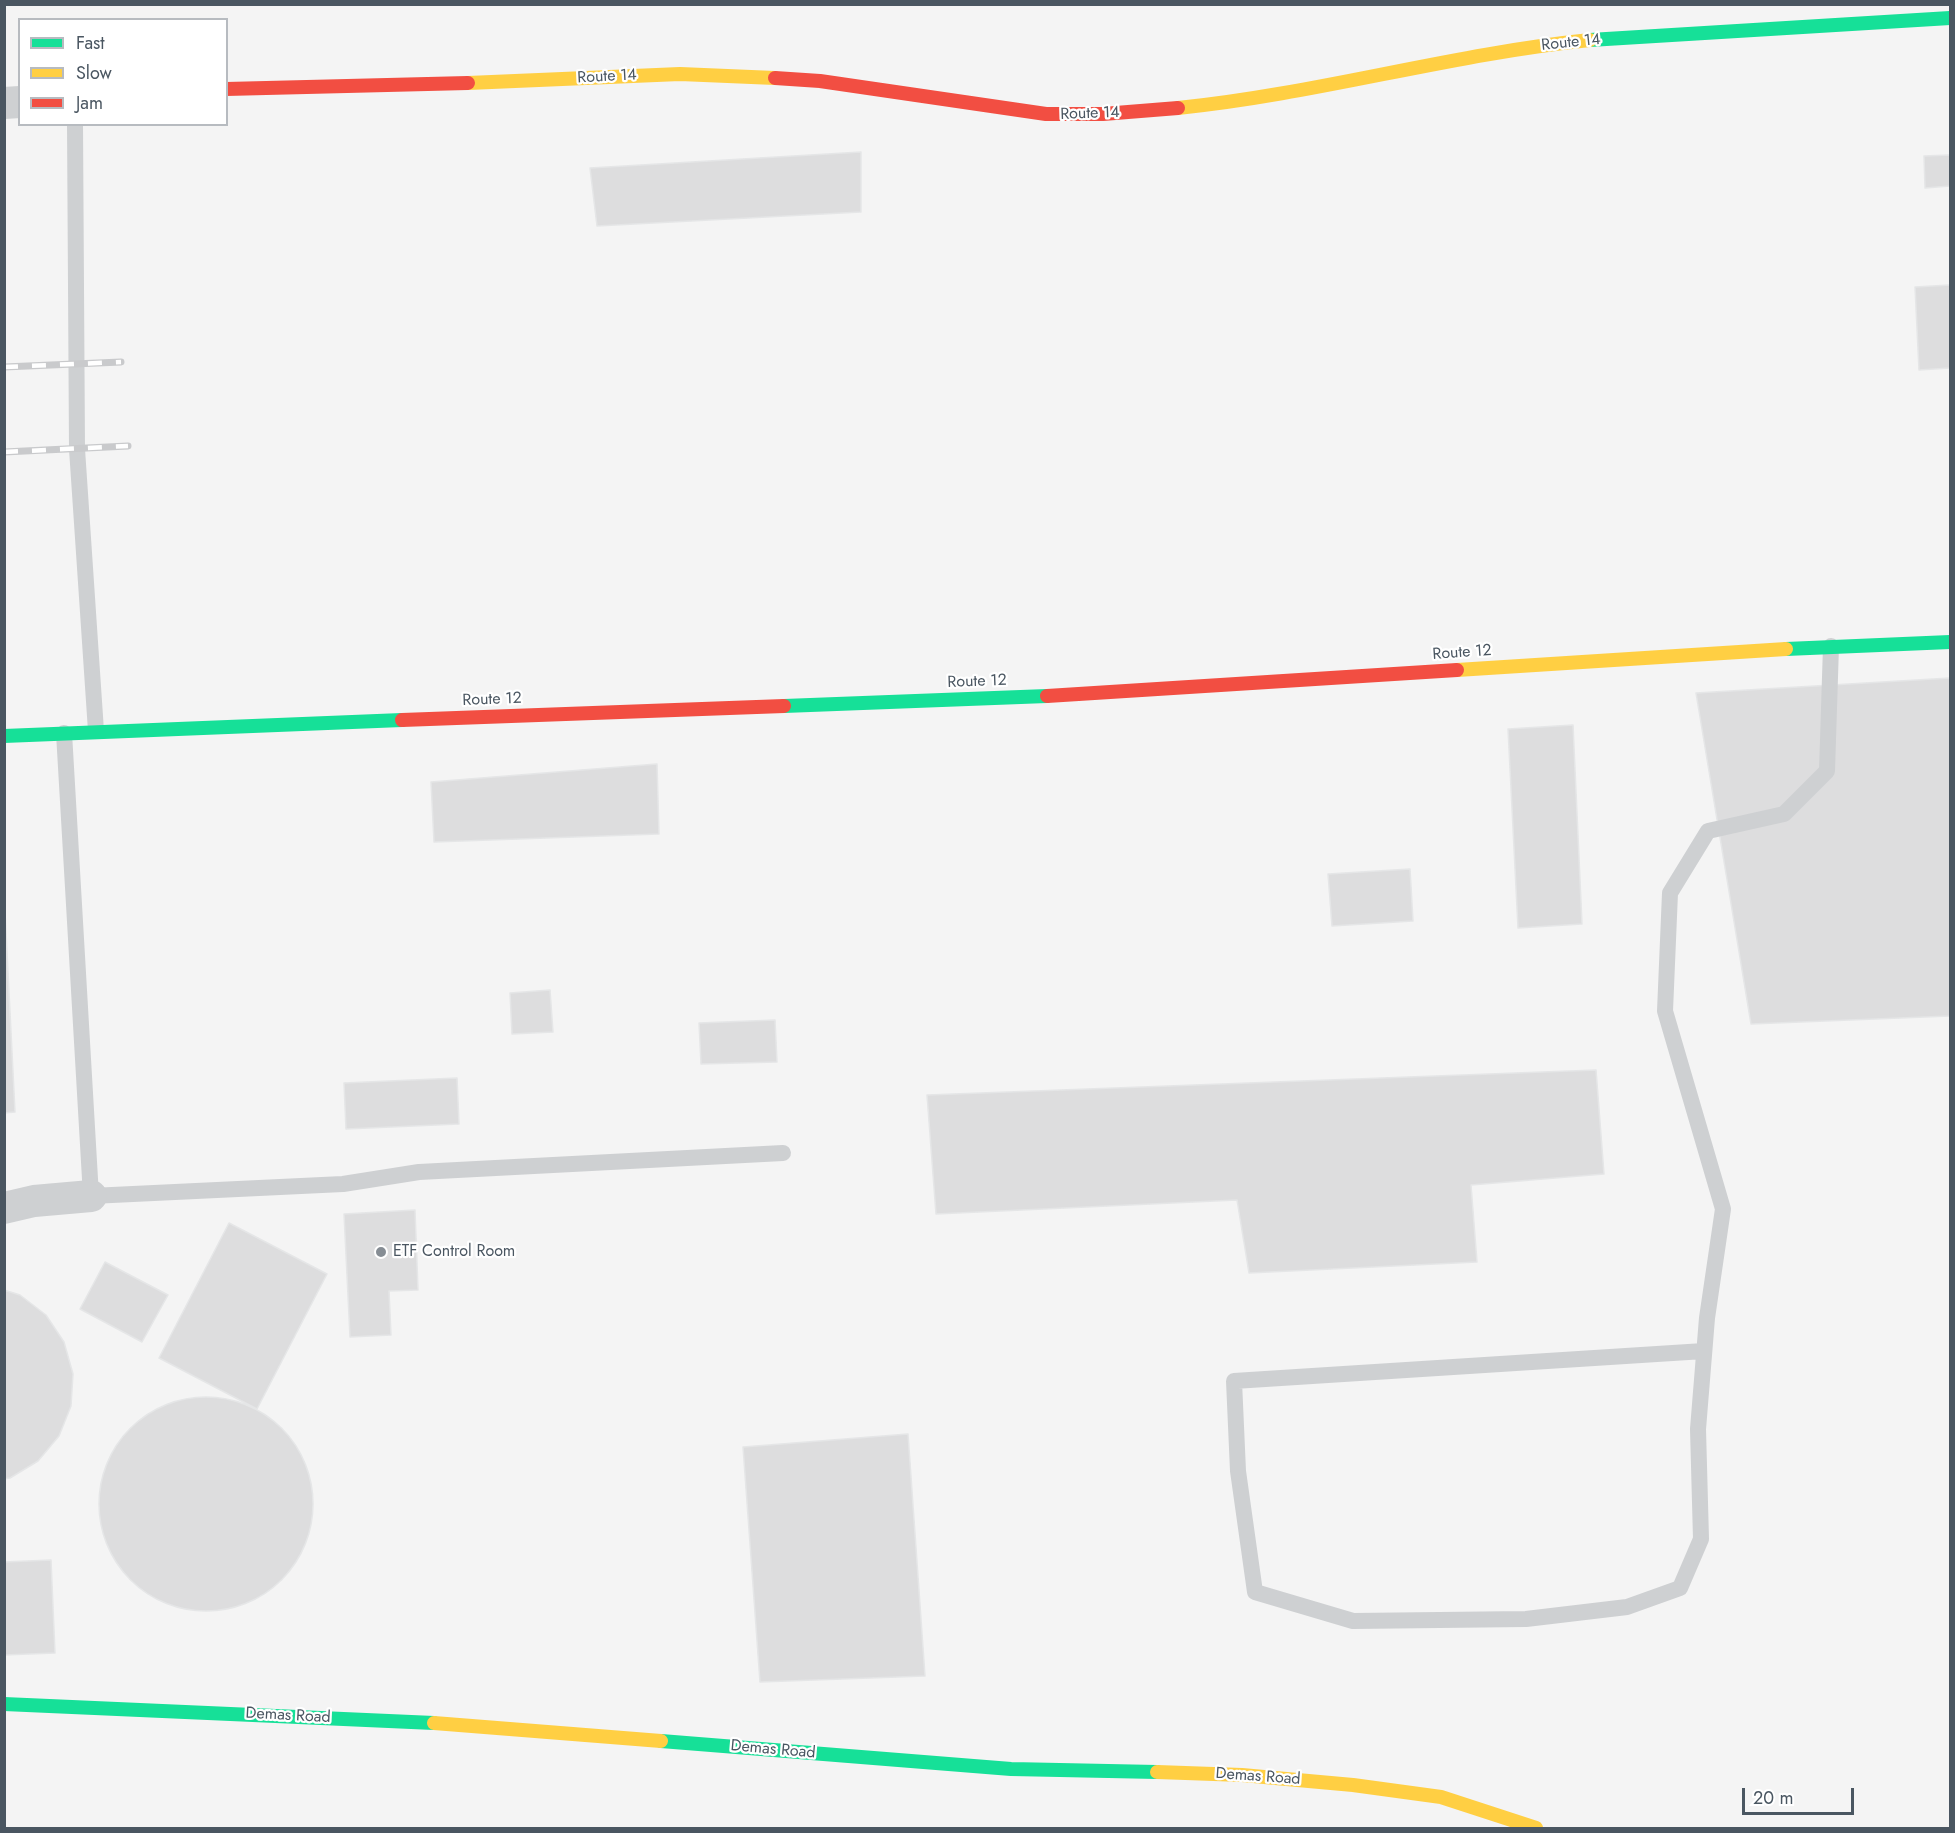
<!DOCTYPE html>
<style>
body{margin:0}
#map{position:relative;width:1955px;height:1833px;overflow:hidden;background:#f4f4f4;font-family:Jost,sans-serif}
canvas{display:block}
.frame{position:absolute;inset:0;border:6px solid #4a5661;pointer-events:none}
.legend{position:absolute;left:18px;top:18px;width:210px;height:108px;box-sizing:border-box;background:#fff;border:2px solid #b7bbc0;margin:0;padding:8px 10px;list-style:none;font-size:18px;color:#4a5661}
.legend li{display:flex;align-items:center;gap:12px;height:30px}
.legend b{width:30px;border:2px solid #b7bbc0}
.scale{position:absolute;left:1742px;top:1788px;width:112px;height:27px;box-sizing:border-box;border:3px solid #4a5661;border-top:0;padding-left:8px;font-size:18px;line-height:21px;white-space:nowrap;color:#4a5661;-webkit-text-stroke:4px #fff;paint-order:stroke}
</style>
<div id="map">
<canvas width="1955" height="1833"></canvas>
<div class="frame"></div>
<ul class="legend">
<li><b style="height:8px;background:#16e098"></b>Fast</li>
<li><b style="height:8px;background:#ffcf43"></b>Slow</li>
<li><b style="height:8px;background:#f24e42"></b>Jam</li>
</ul>
<div class="scale">20 m</div>
</div>
<script>
const context = document.querySelector('canvas').getContext('2d');
context.lineJoin = 'round';
function paint(path, color) {
  context.fillStyle = color;
  context.fill(path, 'evenodd');
}
function strokePath(path, color, width, dash) {
  context.strokeStyle = color;
  context.lineWidth = width;
  context.lineCap = dash ? 'butt' : 'round';
  context.setLineDash(dash || []);
  context.stroke(path);
}
function label(font, color, halo, rows, align = 'center') {
  context.font = font + ' Jost,sans-serif';
  context.lineWidth = 4.5;
  context.setLineDash([]);
  context.textBaseline = 'middle';
  context.strokeStyle = halo;
  context.fillStyle = color;
  for (const [text, x, y, turn = 0] of rows) {
    context.save();
    context.translate(x, y);
    context.rotate((+turn || 0) * Math.PI / 180);
    context.textAlign = isNaN(turn) ? turn : align;
    if (halo) context.strokeText(text, 0, 0);
    context.fillText(text, 0, 0);
    context.restore();
  }
}
const building = new Path2D(`
 M 861,152 L 861,212 L 597,226 L 590,168 Z
 M 1950,155 L 1950,186 L 1925,188 L 1924,156 Z
 M 1950,285 L 1950,368 L 1919,370 L 1915,287 Z
 M 1950,678 L 1950,1016 L 1751,1024 L 1696,693 Z
 M 1573,725 L 1582,924 L 1518,928 L 1508,729 Z
 M 657,764 L 659,834 L 434,842 L 431,782 Z
 M 1410,869 L 1413,921 L 1332,926 L 1328,874 Z
 M 4,892 L 15,1112 L 4,1113 Z
 M 550,990 L 553,1032 L 512,1034 L 510,993 Z
 M 775,1020 L 777,1062 L 701,1064 L 699,1023 Z
 M 1596,1070 L 1604,1174 L 1471,1185 L 1477,1262 L 1249,1273 L 1237,1200 L 936,1214 L 927,1095 Z
 M 457,1078 L 459,1124 L 346,1129 L 344,1083 Z
 M 415,1210 L 418,1290 L 389,1291 L 391,1335 L 350,1337 L 344,1214 Z
 M 229,1223 L 327,1274 L 257,1409 L 159,1358 Z
 M 105,1262 L 168,1295 L 142,1342 L 80,1309 Z
 M 4,1290 L 20,1295 L 46,1315 L 64,1342 L 73,1374 L 71,1406 L 59,1436 L 38,1461 L 10,1478 L 4,1479 Z
 M99 1504a107 107 0 1 1 214 0a107 107 0 1 1-214 0Z
 M 908,1434 L 925,1676 L 760,1682 L 743,1447 Z
 M 51,1560 L 55,1653 L 4,1655 L 4,1562 Z`);
paint(building, '#ddddde');
strokePath(building, '#e5e6e7', 1.5);
strokePath(new Path2D(`
 M 75,124 L 77,449 L 96,731
 M 64,733 L 91,1196 L 343,1184 L 419,1172 L 783,1153
 M 1704,1351 L 1234,1381 L 1238,1471 L 1255,1592 L 1353,1621 L 1526,1619 L 1627,1607 L 1680,1588 L 1701,1539 L 1698,1429 L 1707,1318 L 1723,1209 L 1665,1011 L 1670,893 L 1708,831 L 1784,814 L 1827,771 L 1831,646`), '#ced0d2', 16);
strokePath(new Path2D(`
 M 4,103 L 20,102
 M 4,1208 L 34,1201 L 91,1196`), '#ced0d2', 32);
strokePath(new Path2D(`
 M 1590,40 L 1950,18
 M 1786,649 L 1950,642
 M 784,706 L 1047,696
 M 4,736 L 402,720
 M 4,1704 L 434,1723
 M 661,1741 L 1011,1769 L 1157,1772`), '#16e098', 14);
strokePath(new Path2D(`
 M 468,83 L 680,74 L 775,78
 M 1178,108 C 1317,94 1451,54 1590,40
 M 1457,670 L 1786,649
 M 434,1723 L 661,1741
 M 1157,1772 L 1242,1775 L 1353,1785 L 1441,1797 L 1536,1828`), '#ffcf43', 14);
strokePath(new Path2D(`
 M 775,78 L 820,81 L 1046,114 L 1103,114 L 1178,108
 M 226,89 L 468,83
 M 1047,696 L 1457,670
 M 402,720 L 784,706`), '#f24e42', 14);
const rail = new Path2D(`
 M 4,367 L 121,362
 M 4,452 L 128,446`);
strokePath(rail, '#c9cacc', 7);
strokePath(rail, '#fff', 4.5, [14]);
for (const [x, y, r, color] of [
 [381,1252,6,"#868d94"]
]) {
  const dot = new Path2D();
  dot.arc(x, y, r, 0, 2 * Math.PI);
  context.fillStyle = color;
  context.fill(dot);
  strokePath(dot, '#fff', 2);
}
label('16px', '#4a5661', '#fff', [
 ["Route 14",1571,43,-6],
 ["Route 14",607,77,-3],
 ["Route 14",1090,114,-2],
 ["Route 12",1462,653,-4],
 ["Route 12",977,682,-2],
 ["Route 12",492,700,-2],
 ["Demas Road",288,1716,3],
 ["Demas Road",773,1750,5],
 ["Demas Road",1258,1777,4]
]);
label('16px', '#4a5661', '#fff', [
 ["ETF Control Room",393,1252]
], 'left');
</script>
